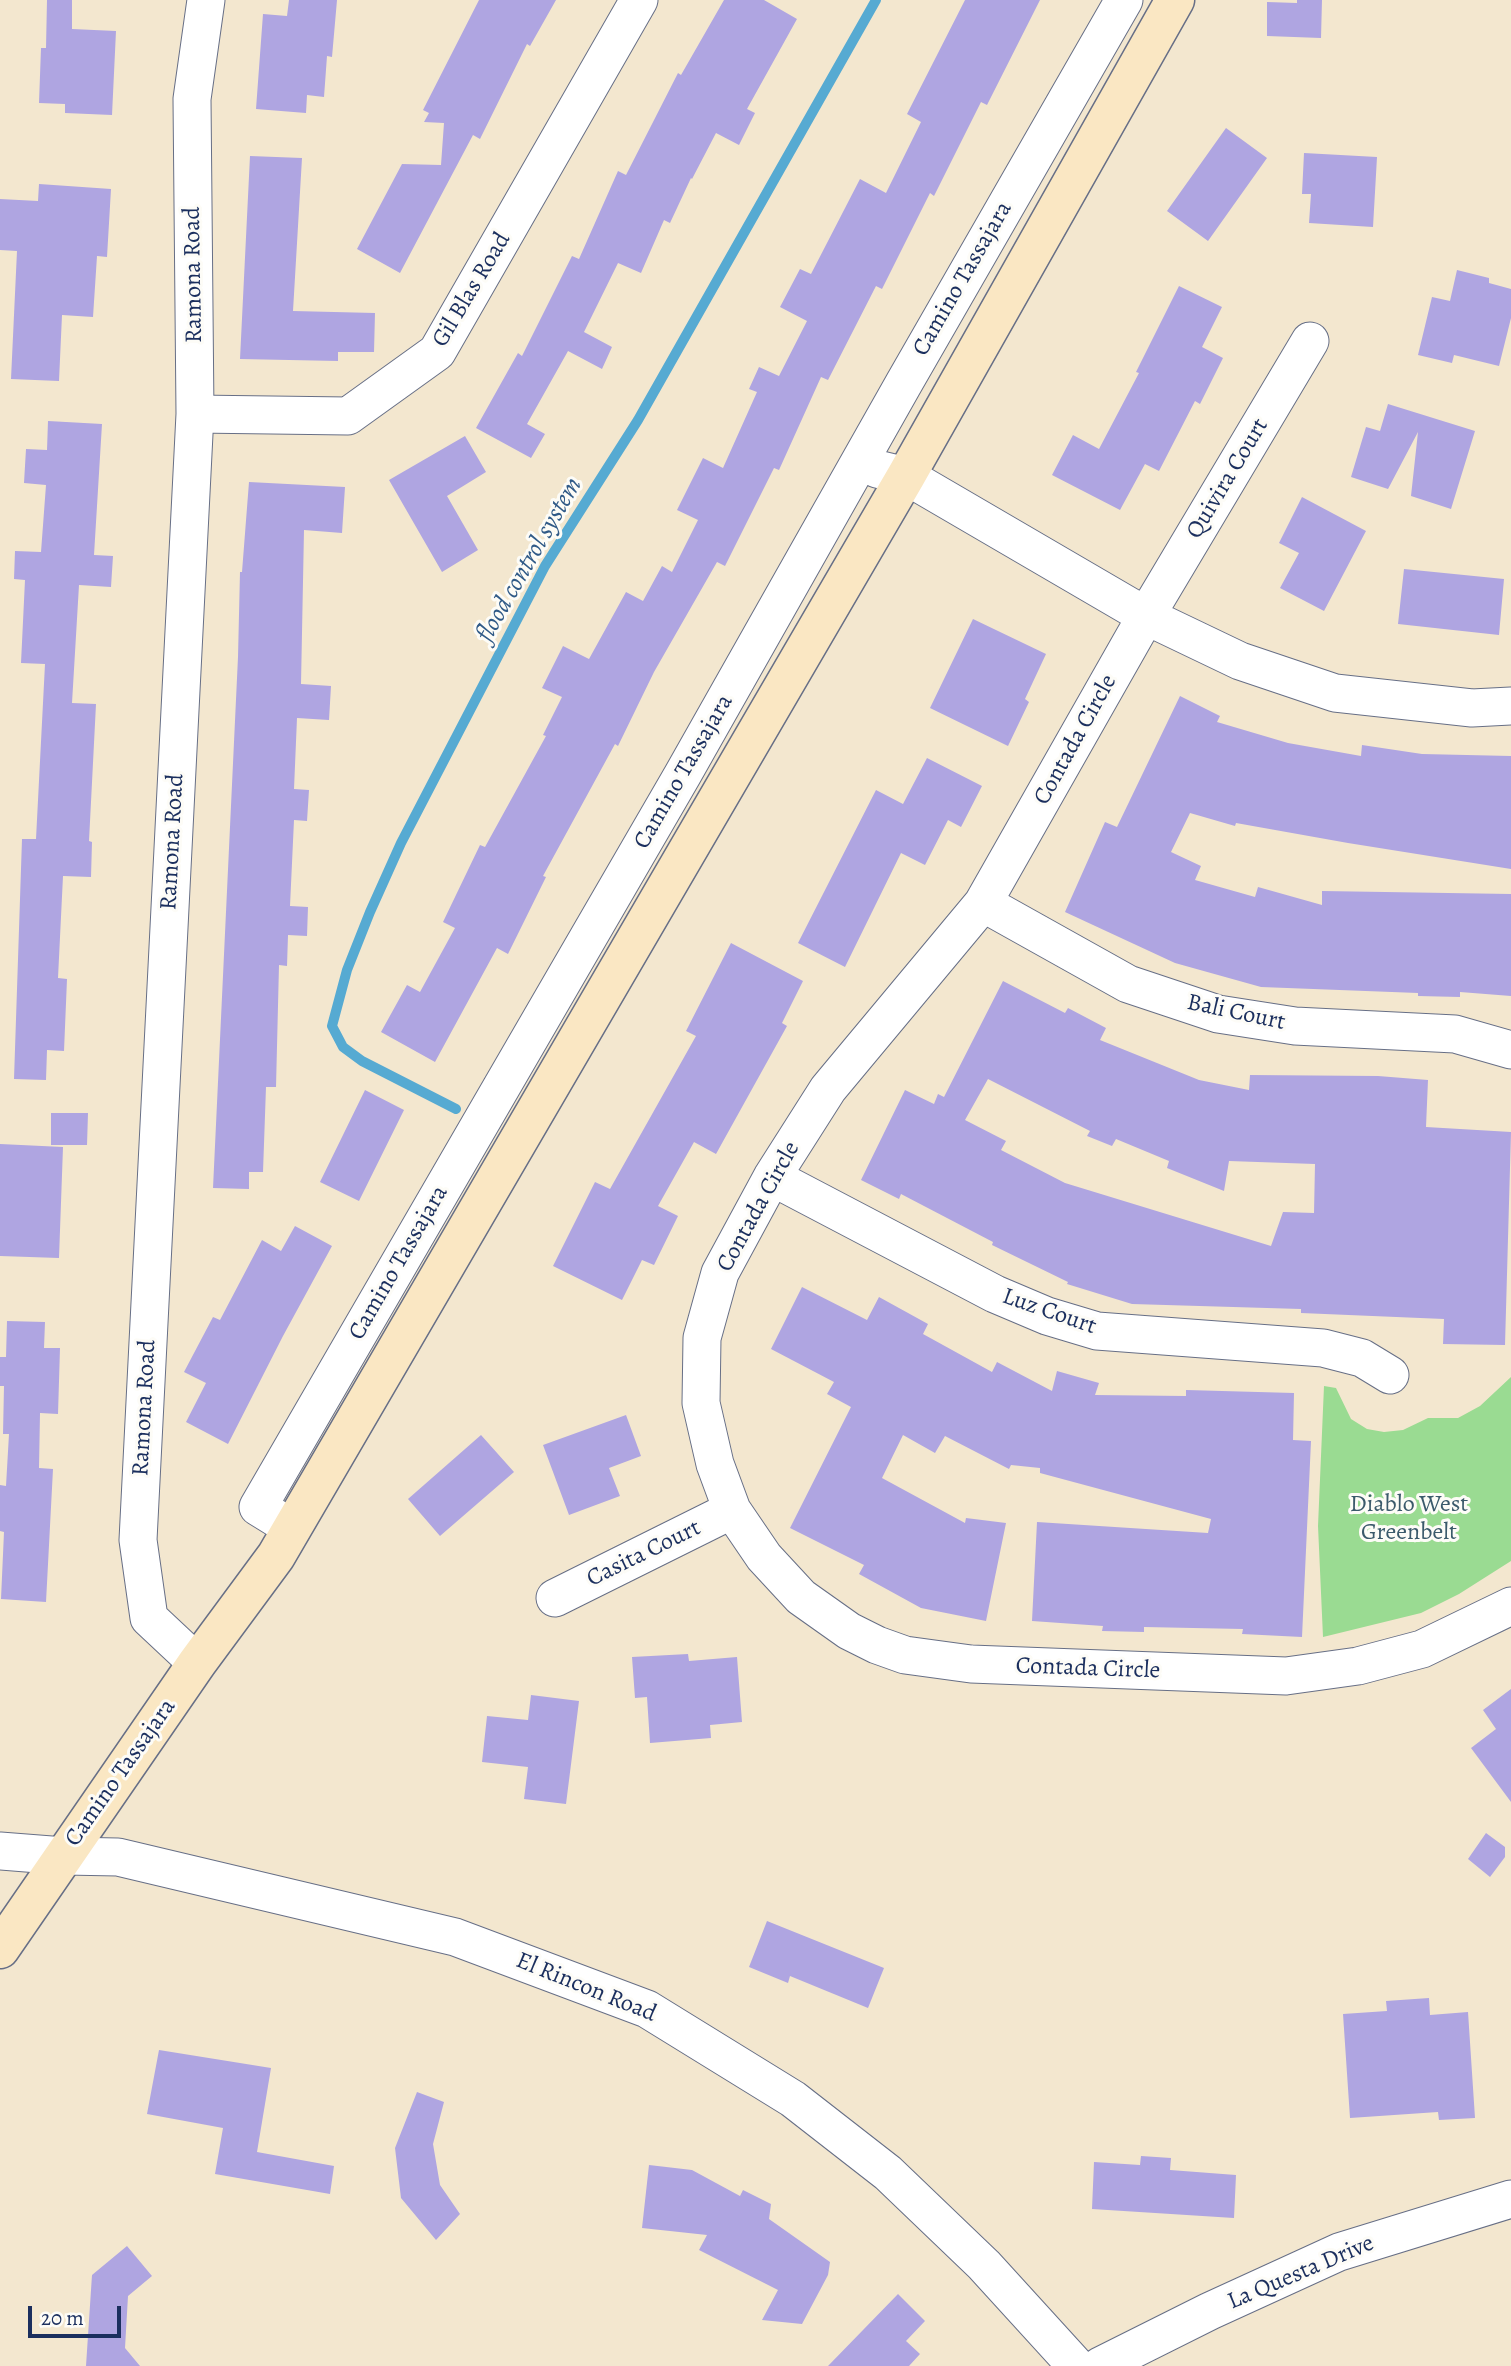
<!DOCTYPE html>
<style>
body{margin:0}
#map{position:relative;width:1511px;height:2366px;overflow:hidden;background:#f3e7cf;font-family:Alegreya,serif}
canvas{display:block}
.scale{position:absolute;left:28px;top:2306px;width:93px;height:32px;box-sizing:border-box;border:4px solid #1b2f5e;border-top:0;padding-left:9px;font-size:21px;line-height:24px;white-space:nowrap;color:#1b2f5e;-webkit-text-stroke:5px #fdfcf7;paint-order:stroke}
</style>
<div id="map">
<canvas width="1511" height="2366"></canvas>
<div class="scale">20 m</div>
</div>
<script>
const context = document.querySelector('canvas').getContext('2d');
context.lineJoin = 'round';
function paint(path, color) {
  context.fillStyle = color;
  context.fill(path, 'evenodd');
}
function strokePath(path, color, width, dash) {
  context.strokeStyle = color;
  context.lineWidth = width;
  context.lineCap = dash ? 'butt' : 'round';
  context.setLineDash(dash || []);
  context.stroke(path);
}
function label(font, color, halo, rows, align = 'center') {
  context.font = font + ' Alegreya,serif';
  context.lineWidth = 6;
  context.setLineDash([]);
  context.textBaseline = 'middle';
  context.strokeStyle = halo;
  context.fillStyle = color;
  for (const [text, x, y, turn = 0] of rows) {
    context.save();
    context.translate(x, y);
    context.rotate((+turn || 0) * Math.PI / 180);
    context.textAlign = isNaN(turn) ? turn : align;
    if (halo) context.strokeText(text, 0, 0);
    context.fillText(text, 0, 0);
    context.restore();
  }
}
paint(new Path2D(`
 M 1511,1374 L 1511,1561 L 1459,1594 L 1421,1613 L 1323,1637 L 1318,1526 L 1324,1386 L 1336,1388 L 1351,1419 L 1367,1429 L 1384,1432 L 1403,1430 L 1428,1418 L 1458,1418 L 1480,1406 L 1511,1377 Z`), '#9adb92');
strokePath(new Path2D(`
 M 456,1109 L 362,1061 L 343,1047 L 332,1026 L 347,970 L 370,912 L 401,843 L 545,566 L 638,420 L 876,0`), '#56aad2', 10);
paint(new Path2D(`
 M 47,0 L 72,0 L 72,29 L 116,31 L 112,115 L 65,113 L 65,104 L 39,103 L 41,48 L 46,48 Z
 M 289,0 L 337,0 L 332,57 L 327,56 L 324,97 L 307,95 L 306,113 L 256,109 L 263,14 L 287,16 Z
 M 479,0 L 556,0 L 530,46 L 527,44 L 480,139 L 473,135 L 400,273 L 357,249 L 402,164 L 441,165 L 444,123 L 424,122 L 429,113 L 423,110 Z
 M 724,0 L 764,0 L 797,19 L 747,109 L 755,113 L 739,145 L 716,133 L 692,179 L 691,178 L 670,223 L 664,220 L 641,273 L 618,263 L 584,332 L 612,347 L 602,369 L 568,351 L 527,424 L 545,434 L 531,458 L 476,428 L 518,353 L 522,356 L 572,256 L 579,259 L 618,171 L 626,175 L 678,73 L 681,75 Z
 M 965,0 L 1040,0 L 987,105 L 981,102 L 934,196 L 930,193 L 882,289 L 876,286 L 828,380 L 821,377 L 779,470 L 774,468 L 725,566 L 717,562 L 654,672 L 618,746 L 615,744 L 543,876 L 546,877 L 508,954 L 497,948 L 435,1062 L 381,1032 L 407,985 L 420,992 L 455,928 L 443,922 L 480,845 L 485,847 L 546,736 L 543,735 L 562,697 L 542,688 L 563,646 L 589,659 L 626,592 L 643,601 L 662,566 L 672,572 L 698,520 L 677,510 L 703,458 L 723,468 L 757,392 L 749,389 L 759,367 L 779,376 L 807,321 L 780,307 L 800,269 L 811,274 L 860,179 L 886,193 L 921,122 L 907,114 Z
 M 1297,0 L 1322,0 L 1321,38 L 1267,36 L 1267,2 L 1297,3 Z
 M 1226,128 L 1267,158 L 1208,241 L 1167,211 Z
 M 1304,153 L 1377,157 L 1373,227 L 1309,223 L 1311,194 L 1302,194 Z
 M 250,156 L 302,158 L 293,311 L 375,313 L 374,352 L 338,352 L 338,361 L 240,359 Z
 M 39,184 L 111,189 L 107,257 L 97,256 L 93,317 L 62,315 L 59,381 L 11,379 L 17,251 L 0,250 L 0,199 L 38,201 Z
 M 1457,270 L 1489,278 L 1489,283 L 1511,289 L 1511,318 L 1499,366 L 1454,355 L 1452,363 L 1418,355 L 1432,297 L 1450,301 Z
 M 1179,286 L 1222,307 L 1202,347 L 1223,358 L 1200,404 L 1195,401 L 1159,471 L 1145,464 L 1120,510 L 1052,475 L 1073,435 L 1099,449 L 1139,373 L 1136,372 Z
 M 1388,404 L 1475,431 L 1451,509 L 1411,496 L 1418,432 L 1388,489 L 1351,477 L 1366,427 L 1380,431 Z
 M 48,421 L 102,424 L 94,555 L 113,556 L 111,587 L 79,585 L 72,703 L 96,704 L 89,841 L 92,842 L 91,877 L 63,876 L 58,978 L 67,979 L 64,1051 L 47,1050 L 46,1080 L 14,1079 L 22,839 L 36,839 L 45,664 L 21,663 L 25,580 L 14,579 L 15,551 L 41,552 L 46,485 L 24,483 L 26,449 L 47,450 Z
 M 465,436 L 486,472 L 447,496 L 478,550 L 442,572 L 389,480 Z
 M 249,482 L 345,487 L 342,533 L 304,530 L 301,684 L 331,686 L 329,720 L 297,718 L 294,789 L 309,790 L 307,821 L 294,820 L 290,906 L 308,907 L 307,936 L 288,935 L 287,966 L 279,965 L 276,1087 L 266,1087 L 263,1172 L 249,1172 L 249,1189 L 213,1188 L 238,657 L 240,572 L 242,572 Z
 M 1302,497 L 1366,531 L 1324,611 L 1280,588 L 1299,553 L 1279,543 Z
 M 1404,569 L 1504,579 L 1499,635 L 1398,624 Z
 M 973,619 L 1046,654 L 1025,699 L 1029,702 L 1008,746 L 930,708 Z
 M 1180,696 L 1220,716 L 1217,722 L 1288,743 L 1361,756 L 1362,745 L 1422,754 L 1511,756 L 1511,869 L 1348,843 L 1236,823 L 1235,826 L 1190,813 L 1171,852 L 1201,866 L 1195,880 L 1255,897 L 1258,887 L 1322,905 L 1322,891 L 1511,894 L 1511,996 L 1460,992 L 1460,997 L 1418,996 L 1418,993 L 1261,987 L 1175,963 L 1065,912 L 1105,822 L 1117,827 Z
 M 927,758 L 982,786 L 961,827 L 948,820 L 925,865 L 901,853 L 845,967 L 798,943 L 876,790 L 903,804 Z
 M 731,943 L 803,981 L 782,1023 L 787,1026 L 716,1154 L 694,1142 L 658,1206 L 678,1216 L 654,1265 L 642,1260 L 622,1300 L 553,1266 L 595,1182 L 610,1189 L 696,1036 L 686,1031 Z
 M 1003,981 L 1065,1013 L 1068,1008 L 1106,1028 L 1100,1040 L 1199,1080 L 1249,1090 L 1250,1075 L 1378,1076 L 1428,1080 L 1426,1127 L 1511,1132 L 1505,1345 L 1443,1344 L 1444,1319 L 1301,1313 L 1301,1309 L 1132,1304 L 1067,1284 L 1068,1282 L 992,1245 L 993,1242 L 901,1194 L 899,1199 L 861,1180 L 905,1090 L 934,1104 L 938,1094 L 944,1097 ZM 988,1079 L 1090,1131 L 1087,1136 L 1112,1146 L 1116,1139 L 1169,1161 L 1167,1168 L 1224,1191 L 1229,1161 L 1315,1164 L 1314,1213 L 1283,1212 L 1271,1246 L 1065,1183 L 1001,1150 L 1006,1141 L 965,1120 Z
 M 365,1090 L 404,1110 L 359,1201 L 320,1182 Z
 M 51,1113 L 88,1113 L 87,1145 L 51,1145 Z
 M 0,1144 L 63,1147 L 59,1258 L 0,1256 Z
 M 295,1226 L 332,1246 L 283,1336 L 228,1444 L 186,1422 L 206,1383 L 184,1372 L 213,1317 L 220,1320 L 262,1240 L 281,1251 Z
 M 802,1287 L 867,1320 L 879,1297 L 928,1324 L 923,1334 L 992,1372 L 997,1362 L 1052,1391 L 1057,1371 L 1099,1383 L 1095,1395 L 1186,1396 L 1186,1390 L 1294,1393 L 1293,1440 L 1311,1441 L 1302,1637 L 1242,1634 L 1243,1629 L 1144,1627 L 1144,1632 L 1102,1631 L 1103,1626 L 1032,1621 L 1037,1522 L 1208,1533 L 1211,1519 L 1040,1473 L 1040,1468 L 1011,1465 L 1009,1469 L 945,1436 L 935,1453 L 903,1435 L 882,1478 L 965,1523 L 966,1518 L 1006,1523 L 986,1621 L 921,1608 L 859,1574 L 864,1565 L 790,1528 L 851,1407 L 827,1394 L 834,1382 L 771,1349 Z
 M 7,1321 L 45,1322 L 44,1348 L 60,1348 L 58,1414 L 40,1413 L 39,1468 L 53,1469 L 46,1602 L 1,1599 L 4,1532 L 0,1531 L 0,1485 L 6,1486 L 9,1434 L 3,1434 L 4,1386 L 0,1386 L 0,1357 L 6,1357 Z
 M 626,1415 L 641,1456 L 609,1468 L 620,1496 L 569,1515 L 543,1445 Z
 M 481,1435 L 514,1472 L 440,1536 L 408,1499 Z
 M 688,1654 L 689,1661 L 737,1657 L 742,1722 L 710,1725 L 711,1738 L 650,1743 L 647,1697 L 635,1698 L 632,1657 Z
 M 1511,1689 L 1511,1802 L 1471,1748 L 1496,1729 L 1483,1710 Z
 M 531,1695 L 579,1701 L 566,1804 L 524,1799 L 528,1767 L 482,1762 L 487,1716 L 528,1720 Z
 M 1486,1833 L 1505,1847 L 1505,1857 L 1490,1877 L 1468,1859 Z
 M 767,1921 L 884,1968 L 868,2008 L 790,1976 L 788,1983 L 749,1967 Z
 M 1429,1998 L 1430,2015 L 1468,2012 L 1475,2118 L 1439,2120 L 1438,2112 L 1350,2118 L 1343,2014 L 1387,2011 L 1386,2001 Z
 M 159,2050 L 271,2068 L 257,2152 L 334,2166 L 330,2194 L 215,2174 L 223,2128 L 147,2114 Z
 M 417,2092 L 444,2102 L 433,2144 L 440,2185 L 460,2214 L 436,2240 L 401,2198 L 395,2148 Z
 M 1141,2156 L 1171,2158 L 1170,2170 L 1236,2175 L 1234,2218 L 1092,2209 L 1094,2162 L 1140,2165 Z
 M 649,2165 L 692,2170 L 740,2196 L 743,2190 L 771,2204 L 769,2219 L 830,2262 L 828,2275 L 802,2324 L 762,2320 L 778,2290 L 699,2250 L 707,2235 L 642,2228 Z
 M 127,2246 L 152,2276 L 128,2296 L 125,2348 L 140,2366 L 86,2366 L 92,2275 Z
 M 898,2294 L 925,2321 L 906,2341 L 920,2354 L 909,2366 L 828,2366 Z`), '#afa5e1');
const street = new Path2D(`
 M 1310,341 L 1146,616 L 983,903 L 828,1089 L 772,1177 L 720,1273 L 702,1338 L 701,1403 L 715,1464 L 732,1510 L 764,1557 L 801,1597 L 849,1631 L 877,1645 L 905,1655 L 971,1664 L 1286,1676 L 1358,1666 L 1422,1649 L 1511,1606
 M 195,414 L 348,416 L 437,352 L 639,0
 M 877,469 L 906,476 L 1146,616 L 1240,661 L 1335,693 L 1472,708 L 1511,706
 M 983,903 L 1128,984 L 1218,1014 L 1295,1026 L 1455,1034 L 1511,1050
 M 772,1177 L 995,1294 L 1047,1316 L 1097,1331 L 1323,1348 L 1362,1358 L 1390,1375
 M 292,1528 L 258,1507 L 683,774 L 904,383 L 1124,0
 M 555,1598 L 732,1510
 M 197,1663 L 149,1618 L 138,1540 L 195,414 L 192,99 L 206,0
 M 0,1851 L 64,1856 L 118,1857 L 455,1937 L 647,2009 L 793,2099 L 888,2173 L 984,2265 L 1076,2366
 M 1100,2366 L 1210,2311 L 1339,2252 L 1511,2199`);
const secondary = new Path2D(`
 M 0,1949 L 197,1663 L 276,1556 L 906,476 L 1175,0`);
strokePath(street, '#676f86', 39);
strokePath(secondary, '#676f86', 41);
strokePath(street, '#fff', 37);
strokePath(secondary, '#fae7c3', 38);
label('24px', '#1b2f5e', '#fdfcf7', [
 ["Ramona Road",194,275,-91],
 ["Camino Tassajara",963,279,-60],
 ["Gil Blas Road",472,290,-59],
 ["Quivira Court",1228,479,-59],
 ["Contada Circle",1076,740,-61],
 ["Camino Tassajara",684,772,-60],
 ["Ramona Road",173,842,-87],
 ["Bali Court",1236,1013,12],
 ["Contada Circle",759,1207,-61],
 ["Camino Tassajara",399,1263,-60],
 ["Luz Court",1049,1312,19],
 ["Ramona Road",145,1408,-87],
 ["Casita Court",644,1554,-26],
 ["Contada Circle",1088,1669,2],
 ["Camino Tassajara",121,1773,-55],
 ["El Rincon Road",586,1988,22],
 ["La Questa Drive",1301,2273,-23]
]);
label('24px', '#3b5a6b', '#fdfcf7', [
 ["Diablo West",1409,1505],
 ["Greenbelt",1409,1533]
]);
label('italic 26px', '#305a87', '#fdfcf7', [
 ["flood control system",530,560,-60]
]);
</script>
